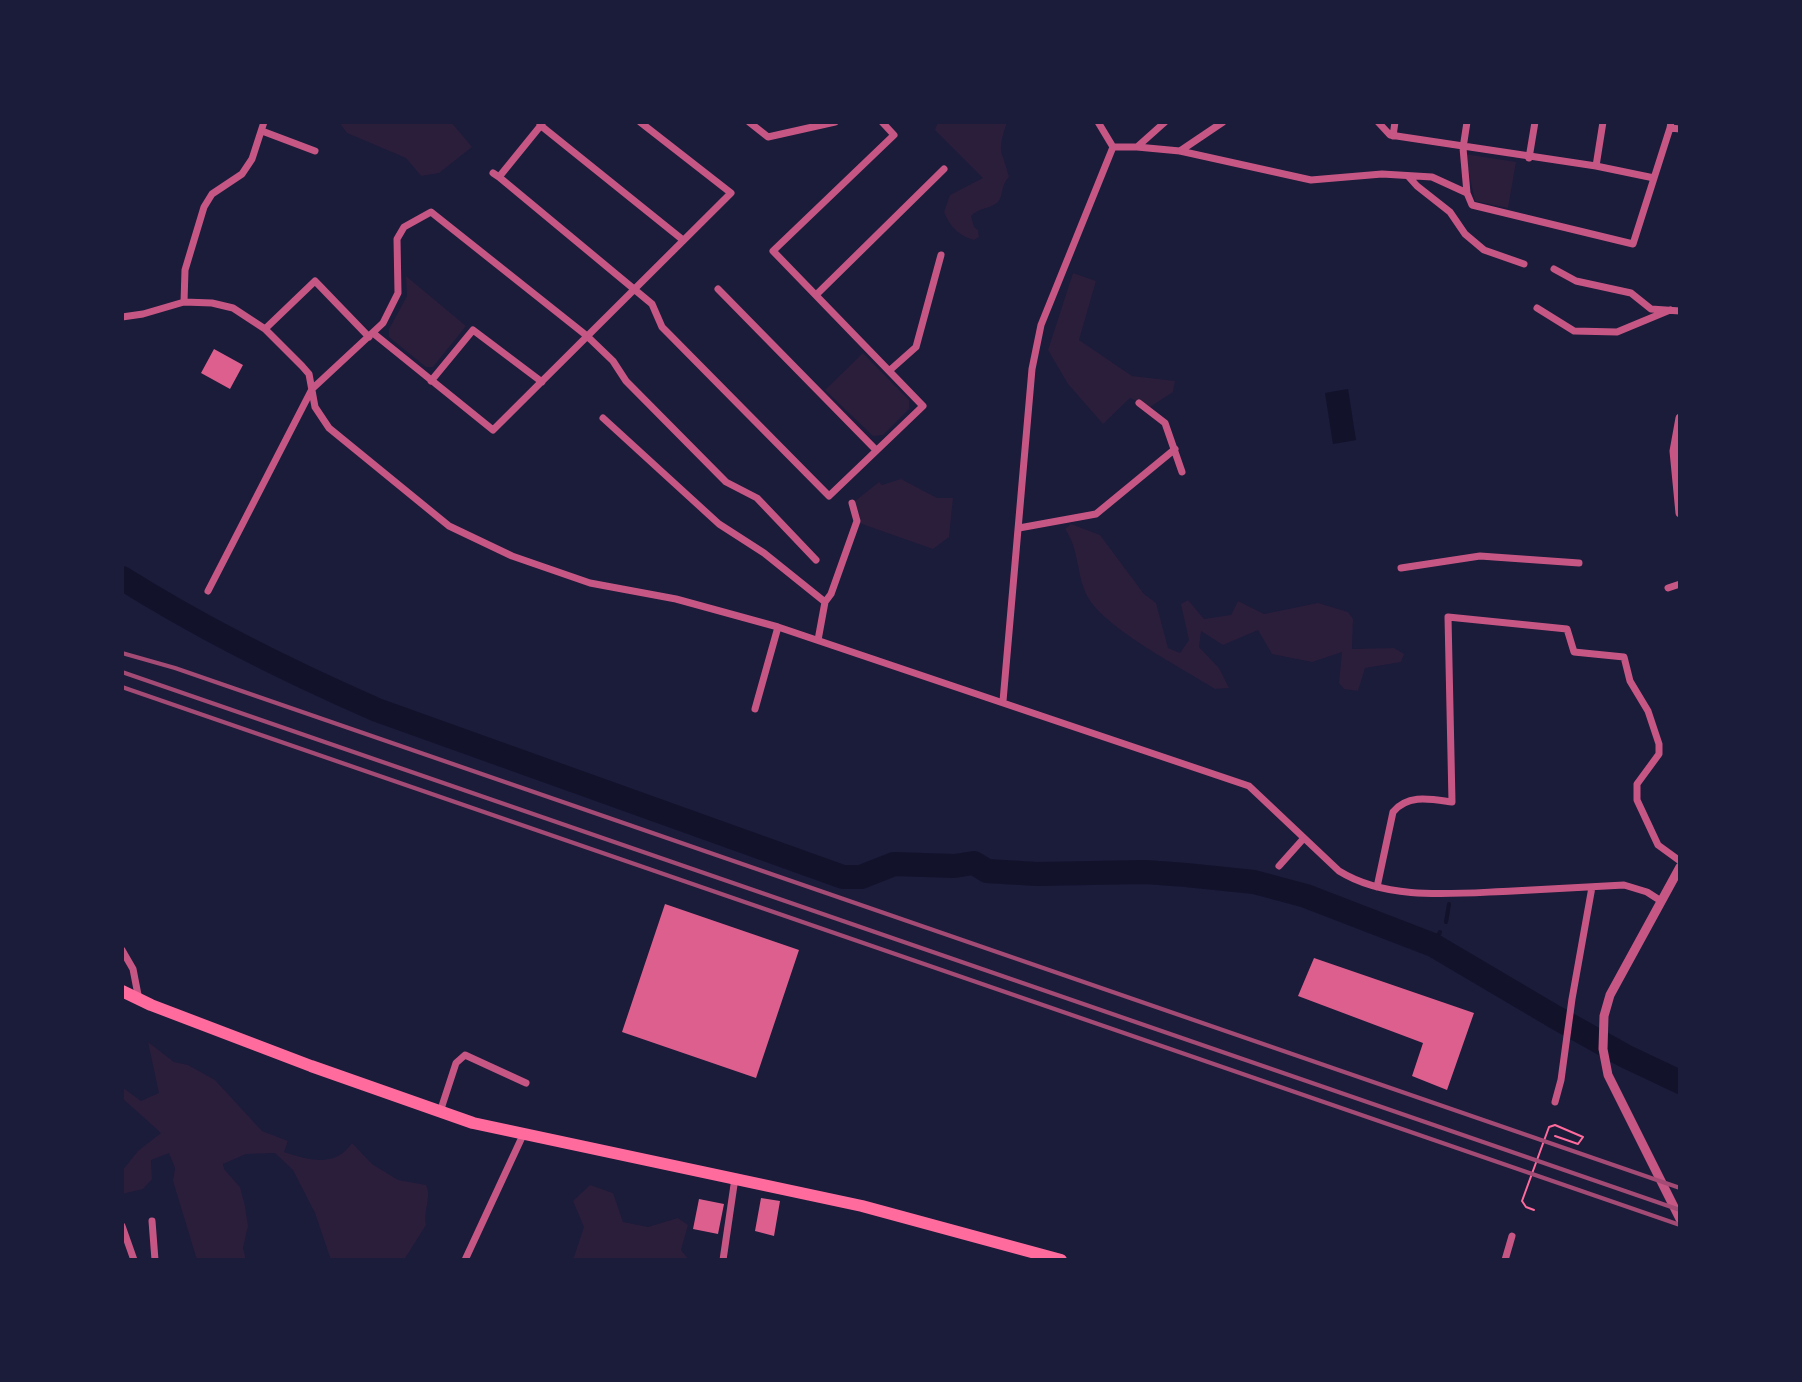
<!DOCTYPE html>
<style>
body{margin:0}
#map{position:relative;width:1802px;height:1382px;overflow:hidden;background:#1b1b3a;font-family:Montserrat,sans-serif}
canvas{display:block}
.frame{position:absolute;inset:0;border:124px solid #1b1b3a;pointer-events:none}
</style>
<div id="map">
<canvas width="1802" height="1382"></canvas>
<div class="frame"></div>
</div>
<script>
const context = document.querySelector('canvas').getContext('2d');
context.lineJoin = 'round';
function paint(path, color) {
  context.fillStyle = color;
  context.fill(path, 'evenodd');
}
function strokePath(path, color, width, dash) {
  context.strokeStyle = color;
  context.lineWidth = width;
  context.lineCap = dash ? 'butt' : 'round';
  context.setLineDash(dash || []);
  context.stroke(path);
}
paint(new Path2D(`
 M 339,122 L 451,122 L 472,147 L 439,173 L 421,176 L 406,158 L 347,133 Z
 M 938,122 L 1007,122 C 996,155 1002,148 1009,177 C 1000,186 1004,197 997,203 C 989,209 978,208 971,216 L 974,227 L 978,230 L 979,237 L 974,240 C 959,236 950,227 944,212 L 950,195 L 983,178 L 935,130 Z
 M 1465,154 L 1516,162 L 1508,208 L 1475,201 Z
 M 1073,273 L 1096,281 L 1079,340 L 1132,376 L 1175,381 L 1173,392 L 1150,407 L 1130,398 L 1103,424 L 1068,384 L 1048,350 Z
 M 406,276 L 466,326 L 433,367 L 426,367 L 389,337 L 389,329 L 407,296 Z
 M 863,353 L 909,400 L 909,409 L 883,435 L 873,436 L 825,390 Z
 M 901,479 L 937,498 L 953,498 L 949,537 L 933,549 L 859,523 L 860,517 L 855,501 L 879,482 L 882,485 Z
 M 1071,524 L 1100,535 L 1144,594 L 1156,603 L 1168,648 L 1180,653 L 1189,640 L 1181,604 L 1188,600 L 1204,619 L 1231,615 L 1238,601 L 1264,614 L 1318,603 L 1348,612 L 1353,619 L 1352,649 L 1394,648 L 1404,654 L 1401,662 L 1365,668 L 1358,691 L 1344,689 L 1339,683 L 1342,652 L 1312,662 L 1272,654 L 1258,630 L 1223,645 L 1201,631 L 1199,647 L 1219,668 L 1229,688 L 1215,689 C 1182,668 1108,630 1089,599 C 1076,578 1080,550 1065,529 Z
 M 148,1042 L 174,1062 L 188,1065 L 215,1080 L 262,1131 L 288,1141 L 284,1152 C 309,1160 335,1168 352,1143 L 372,1164 L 398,1180 L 426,1185 C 432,1197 423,1211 426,1225 L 404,1260 L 331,1260 L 315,1213 L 293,1170 L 275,1153 L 246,1154 L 223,1164 L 224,1169 L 240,1187 L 245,1206 L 248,1226 L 243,1248 L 246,1260 L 197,1260 L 173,1181 L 175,1168 L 169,1153 L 151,1160 L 152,1179 L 143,1189 L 122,1194 L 122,1171 L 138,1151 L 161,1133 L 122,1098 L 122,1087 L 141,1101 L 159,1093 Z
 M 590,1185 L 613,1193 L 623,1222 L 648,1227 L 678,1218 L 688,1225 L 681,1250 L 689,1260 L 573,1260 L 584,1227 L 573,1201 Z`), '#2a1e3b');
paint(new Path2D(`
 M 1348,389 L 1356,440 L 1333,444 L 1325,393 Z`), '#12122b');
strokePath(new Path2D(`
 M 1446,922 L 1449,904
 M 1433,945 L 1440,932`), '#12122b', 4);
strokePath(new Path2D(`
 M 122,578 C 203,629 290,672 377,710 L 843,877 L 861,877 L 894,864 L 954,866 L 974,863 L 987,871 L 1037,874 L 1145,872 L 1186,875 L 1254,882 L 1306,896 L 1433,945 L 1555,1017 L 1625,1056 L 1680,1082`), '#12122b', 24);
paint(new Path2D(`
 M 214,349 L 243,365 L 230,389 L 201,373 Z
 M 665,904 L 799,950 L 756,1078 L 622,1032 Z
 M 1314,958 L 1474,1013 L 1447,1090 L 1412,1076 L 1423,1043 L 1298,996 Z
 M 761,1198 L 780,1201 L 774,1236 L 755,1231 Z
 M 699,1199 L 724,1204 L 718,1234 L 693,1229 Z`), '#dd5f8e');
strokePath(new Path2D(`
 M 1534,1210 L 1526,1207 L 1522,1201 L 1549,1127 L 1555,1125 L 1583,1137 L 1578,1144 L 1555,1136`), '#ff6b9d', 2);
strokePath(new Path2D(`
 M 749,122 L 768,137 L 835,122
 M 1098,122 L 1113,147
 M 1378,122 L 1390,135 L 1596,166 L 1654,178
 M 1671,122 L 1670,128 L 1680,129
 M 540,125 L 683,240
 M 262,131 L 315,151
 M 1393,136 L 1395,122
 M 1137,147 L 1180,151 L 1311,180 L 1382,174 L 1432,177 L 1467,193 L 1463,148 L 1467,122
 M 1180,151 L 1223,122
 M 1529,158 L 1535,122
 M 1596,166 L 1603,122
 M 493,173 L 499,177 L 542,124
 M 1408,176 L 1417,186 L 1450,212 L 1465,234 L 1484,250 L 1524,264
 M 499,177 L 652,304 L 662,327 L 829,496 L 923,406 L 773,251 L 894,135 L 882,122
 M 1467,193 L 1472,205 L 1633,244 L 1670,128
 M 1554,269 L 1576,281 L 1631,293 L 1651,309 L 1680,311
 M 718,289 L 876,450
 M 816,295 L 944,169
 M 184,302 L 185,270 L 204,207 L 212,194 L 242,174 L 252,159 L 264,122
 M 1537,308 L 1574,331 L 1617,332 L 1670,310
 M 122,317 L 143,314 L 184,302 L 212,303 L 233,308 L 265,329 L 302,366 L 309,374 L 315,407 L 329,428 L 449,526 L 512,556 L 590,583 L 676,599 L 778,627 L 1249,786 L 1339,871 C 1389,902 1457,893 1513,891 C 1550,889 1587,887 1624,885 L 1647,892 L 1661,901
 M 265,329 L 315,281 L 369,337
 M 373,333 L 493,430 L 731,193 L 640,122
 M 889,371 L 916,347 L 941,255
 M 431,381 L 473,330 L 542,382
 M 1139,403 L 1165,423 L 1182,472
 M 603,418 L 719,524 L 764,553 L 825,602 L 818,640
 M 1019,528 L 1096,514 L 1175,449
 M 1401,568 L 1480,556 L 1579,563
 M 1668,588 L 1680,584
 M 208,591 L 312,389 L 383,323 L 398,293 L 397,239 L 404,227 L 431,212 L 587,336 L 613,361 L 626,381 L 726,482 L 757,498 L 816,560
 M 825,602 L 831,594 L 857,521 L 852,503
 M 1003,701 L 1032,369 L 1041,325 L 1113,147 L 1137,147 L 1165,122
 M 755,709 L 778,627
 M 1279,866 L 1304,838
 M 1377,887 L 1393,812 C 1408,794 1430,799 1452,802 L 1448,617 L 1567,629 L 1574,652 L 1624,657 L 1630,681 L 1648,711 L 1659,744 L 1659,754 L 1637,784 L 1637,800 L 1658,845 L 1680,861
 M 122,950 L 133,969 L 139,1000
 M 1555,1102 L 1561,1080 L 1572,999 L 1592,887
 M 440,1112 L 456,1063 L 465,1055 L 526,1083
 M 152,1221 L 155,1260
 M 122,1226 L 134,1260
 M 465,1260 L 523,1135
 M 723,1260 L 735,1178
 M 1505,1260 L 1512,1236`), '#c65784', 7);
strokePath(new Path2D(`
 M 1680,418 L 1674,451 L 1680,513
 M 1680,867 L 1610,995 L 1604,1016 L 1603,1049 L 1608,1075 L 1680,1219`), '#c65784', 9);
strokePath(new Path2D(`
 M 122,991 L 151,1005 L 311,1066 L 473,1123 L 862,1206 L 1061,1260`), '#ff6b9d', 12);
strokePath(new Path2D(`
 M 122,653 L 175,668 L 1680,1188
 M 122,672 L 1680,1210
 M 122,687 L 1680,1225`), '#a44b75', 4);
</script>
